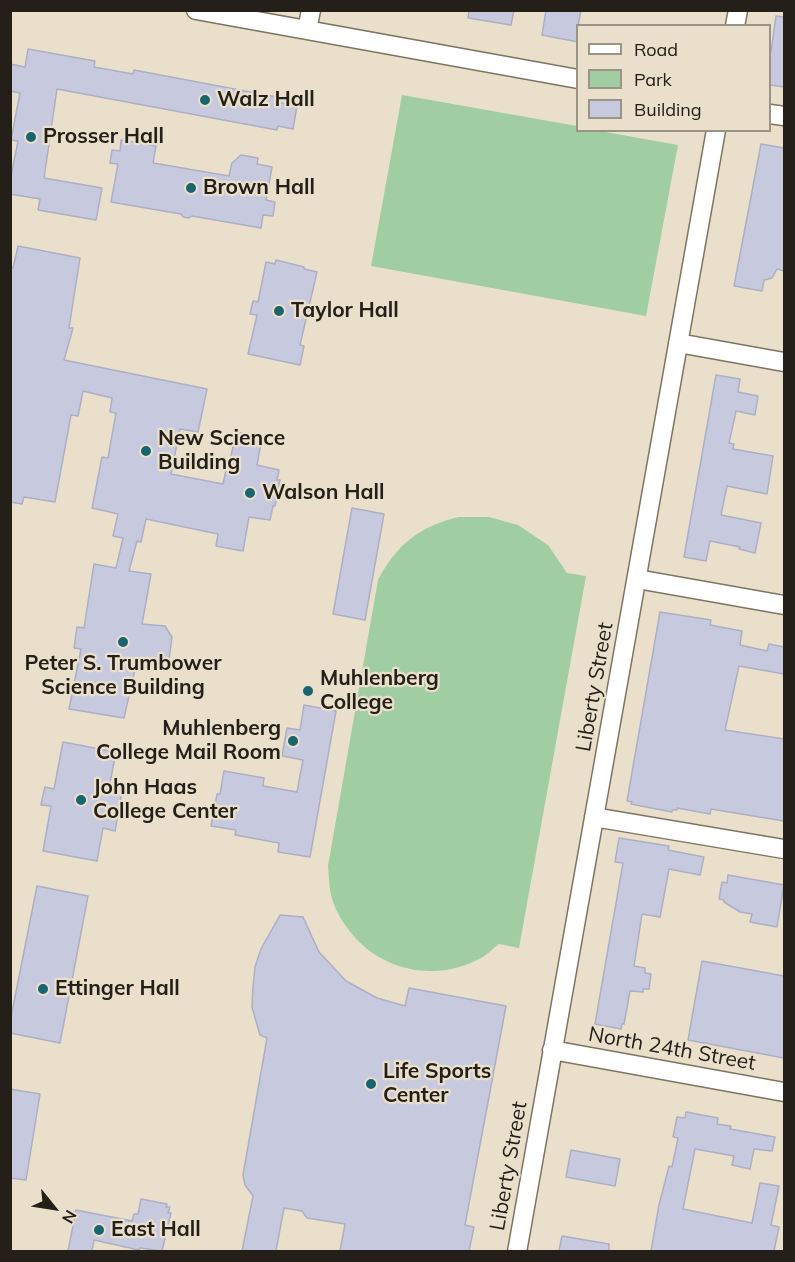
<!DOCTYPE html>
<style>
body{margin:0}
#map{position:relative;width:795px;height:1262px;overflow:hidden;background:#eadfcb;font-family:Mulish,sans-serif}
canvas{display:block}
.frame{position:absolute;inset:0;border:12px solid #242019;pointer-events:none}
.legend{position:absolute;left:576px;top:24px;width:195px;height:108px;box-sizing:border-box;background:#eadfcb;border:2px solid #9b9384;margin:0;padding:8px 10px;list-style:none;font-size:18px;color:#242019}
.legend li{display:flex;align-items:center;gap:12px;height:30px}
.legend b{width:30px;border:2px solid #9b9384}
.north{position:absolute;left:24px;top:1178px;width:60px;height:60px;-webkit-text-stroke:4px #eadfcb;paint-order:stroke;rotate:120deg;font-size:16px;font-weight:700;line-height:24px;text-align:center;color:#242019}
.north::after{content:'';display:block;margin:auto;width:21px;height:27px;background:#242019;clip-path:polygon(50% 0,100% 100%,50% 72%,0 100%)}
</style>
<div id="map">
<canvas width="795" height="1262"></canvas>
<div class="frame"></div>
<ul class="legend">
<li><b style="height:8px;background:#fff"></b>Road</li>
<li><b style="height:16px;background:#a0cea2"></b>Park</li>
<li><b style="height:16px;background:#c7cadf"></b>Building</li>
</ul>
<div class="north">N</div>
</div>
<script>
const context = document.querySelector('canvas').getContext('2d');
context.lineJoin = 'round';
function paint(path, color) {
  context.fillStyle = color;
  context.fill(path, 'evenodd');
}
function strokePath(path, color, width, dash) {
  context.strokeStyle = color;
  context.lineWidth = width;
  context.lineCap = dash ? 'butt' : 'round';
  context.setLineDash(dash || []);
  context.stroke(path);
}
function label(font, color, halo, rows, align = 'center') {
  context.font = font + ' Mulish,sans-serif';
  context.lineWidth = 4.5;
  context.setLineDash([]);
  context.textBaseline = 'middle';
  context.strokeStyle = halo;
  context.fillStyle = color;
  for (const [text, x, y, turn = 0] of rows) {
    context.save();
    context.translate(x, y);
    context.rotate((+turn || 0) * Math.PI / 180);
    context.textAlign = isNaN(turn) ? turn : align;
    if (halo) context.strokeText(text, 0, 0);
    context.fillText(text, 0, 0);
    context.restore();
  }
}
paint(new Path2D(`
 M 402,95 L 577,126 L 578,130 L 600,131 L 678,145 L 646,316 L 371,266 Z
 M 459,517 L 489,517 L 518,525 L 548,545 L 567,573 L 586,576 L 519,948 L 499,944 C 493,948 487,955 481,958 C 438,982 383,972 352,934 C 344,924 335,911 332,898 C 329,888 329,877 328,866 L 378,580 C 397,544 420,526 459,517 Z`), '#a0cea2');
const building = new Path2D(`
 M 469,10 L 514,10 L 511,25 L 468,18 Z
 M 546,10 L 581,10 L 578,26 L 578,42 L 542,35 Z
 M 776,16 L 784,17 L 784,87 L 770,85 L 770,52 L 771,52 Z
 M 28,49 L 95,61 L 94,67 L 133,74 L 134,70 L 282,98 L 281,103 L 297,106 L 293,129 L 278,126 L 277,130 L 57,89 L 44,178 L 102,188 L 96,220 L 38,210 L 40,199 L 10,194 L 10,181 L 18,141 L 11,140 L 20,93 L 10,91 L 10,64 L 25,67 Z
 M 121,140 L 156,146 L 153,163 L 229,176 L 232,163 L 241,155 L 258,158 L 257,164 L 272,167 L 266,200 L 275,202 L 273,216 L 263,215 L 261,228 L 192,216 L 189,218 L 183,217 L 181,214 L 111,202 L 118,164 L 110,163 L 112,150 L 120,151 Z
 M 761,144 L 784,148 L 784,271 L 777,269 L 772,278 L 764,280 L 762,291 L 734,286 Z
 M 18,246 L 80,258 L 69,328 L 73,328 L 64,360 L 207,389 L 198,432 L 180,429 L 171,474 L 223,484 L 226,470 L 228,471 L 236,432 L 262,437 L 257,465 L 279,470 L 277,480 L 280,480 L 275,506 L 273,506 L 270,520 L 249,517 L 243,551 L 216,546 L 218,534 L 146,519 L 141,542 L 137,541 L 129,571 L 151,574 L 142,624 L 165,626 L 172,637 L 169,660 L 157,668 L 136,665 L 124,718 L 69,709 L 81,649 L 74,648 L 77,627 L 84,628 L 94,564 L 116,568 L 123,538 L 113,536 L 118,514 L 92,508 L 102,457 L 108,458 L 116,413 L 110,412 L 112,398 L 83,391 L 78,416 L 71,415 L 55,502 L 24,497 L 22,504 L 10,502 L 10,268 L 13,268 Z
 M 276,260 L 304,267 L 304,269 L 317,272 L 300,345 L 304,346 L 300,365 L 248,354 L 257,315 L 250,314 L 253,301 L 258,302 L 266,262 L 275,264 Z
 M 716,375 L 740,379 L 738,392 L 758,396 L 755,415 L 736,411 L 729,443 L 734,444 L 733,449 L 773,456 L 767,494 L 727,486 L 721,515 L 761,523 L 755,553 L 739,549 L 740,547 L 710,541 L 706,561 L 684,557 Z
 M 352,508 L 384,514 L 365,620 L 333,614 Z
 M 660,612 L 711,620 L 710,625 L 742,631 L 740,645 L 767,651 L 769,644 L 784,647 L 784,674 L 739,666 L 725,730 L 784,739 L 784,821 L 711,809 L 710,814 L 677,808 L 677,810 L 672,810 L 672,812 L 631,804 L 632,802 L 627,801 Z
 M 304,705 L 336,711 L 310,857 L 278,852 L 279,843 L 235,835 L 236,830 L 211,826 L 217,794 L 220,794 L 224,771 L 264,778 L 263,786 L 297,792 L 303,760 L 282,756 L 287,728 L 300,730 Z
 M 63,742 L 116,752 L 109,788 L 122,791 L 115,831 L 103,828 L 97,861 L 43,851 L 51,806 L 41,805 L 43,795 L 45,787 L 54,789 Z
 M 619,838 L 669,846 L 668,850 L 704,857 L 700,875 L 669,869 L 660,917 L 642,914 L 634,966 L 645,968 L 645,973 L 651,974 L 649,989 L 643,989 L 643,992 L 630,991 L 624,1024 L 622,1024 L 621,1029 L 595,1024 L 623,863 L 615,862 Z
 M 728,875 L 784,885 L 777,927 L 750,922 L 752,914 L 740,912 L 724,902 L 724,900 L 719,899 L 722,882 L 727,883 Z
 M 37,886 L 88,896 L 60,1043 L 10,1033 L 10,1022 Z
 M 280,915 L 303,917 L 319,952 L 346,981 L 377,998 L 405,1006 L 409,988 L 506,1006 L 465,1225 L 474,1227 L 469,1251 L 340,1251 L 345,1224 L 307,1218 L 302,1211 L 284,1208 L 276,1251 L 242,1251 L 253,1196 L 245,1185 L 243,1175 L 267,1038 L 260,1035 L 252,1007 L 253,987 L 255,967 L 261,949 Z
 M 702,961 L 784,976 L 784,1058 L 688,1040 Z
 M 10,1089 L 40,1094 L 26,1180 L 10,1178 Z
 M 686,1112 L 718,1118 L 717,1124 L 731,1126 L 730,1129 L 775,1137 L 772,1151 L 754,1149 L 750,1169 L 732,1165 L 734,1156 L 695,1149 L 683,1209 L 752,1223 L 760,1183 L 779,1186 L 771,1225 L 779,1227 L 774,1251 L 651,1251 L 659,1205 L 669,1166 L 672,1167 L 678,1138 L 673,1137 L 677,1117 L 685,1118 Z
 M 571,1150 L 620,1159 L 615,1186 L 566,1177 Z
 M 141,1199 L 167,1204 L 166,1207 L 170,1207 L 168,1213 L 171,1213 L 162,1251 L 140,1248 L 139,1250 L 94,1240 L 92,1251 L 68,1251 L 76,1210 L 132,1221 L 134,1214 L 138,1214 Z
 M 562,1236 L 609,1244 L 609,1251 L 559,1251 Z`);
paint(building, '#c7cadf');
strokePath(building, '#adafc4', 1.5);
const minor = new Path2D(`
 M 196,10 L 578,79
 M 735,26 L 738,10
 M 307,30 L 311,10
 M 770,114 L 784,116
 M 678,343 L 784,362
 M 637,579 L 784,605
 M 594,817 L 784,849
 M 552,1050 L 784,1092
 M 517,1252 L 716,130`);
strokePath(minor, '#7e7462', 21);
strokePath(minor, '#fff', 18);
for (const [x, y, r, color] of [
 [205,100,6,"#19656f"],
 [31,137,6,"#19656f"],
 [191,188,6,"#19656f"],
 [279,311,6,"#19656f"],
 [146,451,6,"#19656f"],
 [250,493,6,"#19656f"],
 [123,642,6,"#19656f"],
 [308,691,6,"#19656f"],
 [293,741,6,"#19656f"],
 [81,800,6,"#19656f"],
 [43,989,6,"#19656f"],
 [371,1084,6,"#19656f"],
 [99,1230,6,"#19656f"]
]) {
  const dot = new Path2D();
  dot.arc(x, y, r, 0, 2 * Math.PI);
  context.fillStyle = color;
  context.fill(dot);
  strokePath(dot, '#eadfcb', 2);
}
label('bold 21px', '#242019', '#eadfcb', [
 ["Walz Hall",217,100],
 ["Prosser Hall",43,137],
 ["Brown Hall",203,188],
 ["Taylor Hall",291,311],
 ["New Science",158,439],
 ["Building",158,463],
 ["Walson Hall",262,493],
 ["Peter S. Trumbower",123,664,"center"],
 ["Science Building",123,688,"center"],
 ["Muhlenberg",320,679],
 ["College",320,703],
 ["Muhlenberg",281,729,"right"],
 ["College Mail Room",281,753,"right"],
 ["John Haas",93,788],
 ["College Center",93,812],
 ["Ettinger Hall",55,989],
 ["Life Sports",383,1072],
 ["Center",383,1096],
 ["East Hall",111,1230]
], 'left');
label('21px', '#242019', '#eadfcb', [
 ["Liberty Street",595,687,-80],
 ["North 24th Street",672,1049,10],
 ["Liberty Street",509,1166,-80]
]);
</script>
